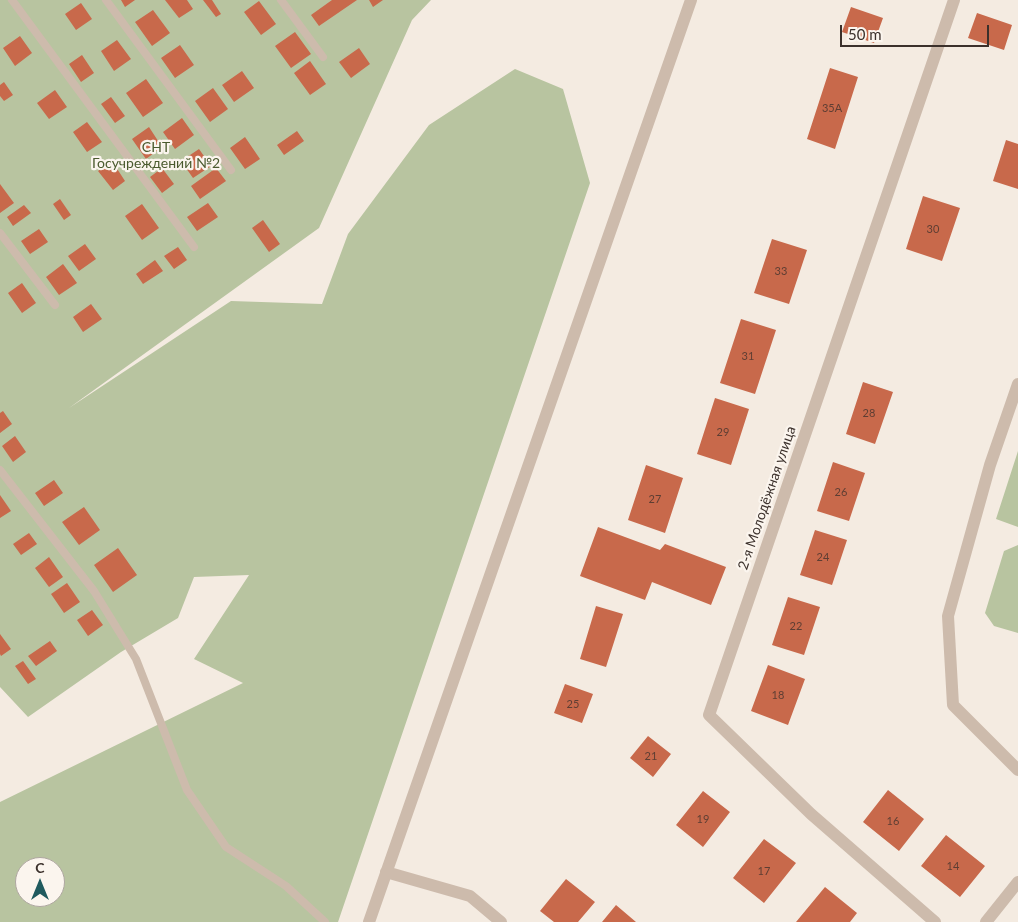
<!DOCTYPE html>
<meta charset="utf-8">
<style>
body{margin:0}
#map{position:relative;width:1018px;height:922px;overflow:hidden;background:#f4ebe1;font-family:Lato,sans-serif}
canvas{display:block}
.north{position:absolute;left:15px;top:857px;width:50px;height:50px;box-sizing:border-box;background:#fbf5ee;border:1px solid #aea6a0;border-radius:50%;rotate:0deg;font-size:14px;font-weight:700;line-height:20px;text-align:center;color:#3b302b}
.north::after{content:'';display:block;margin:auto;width:18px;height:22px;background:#1f5a5e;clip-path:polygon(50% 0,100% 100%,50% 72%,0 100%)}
.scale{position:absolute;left:840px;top:25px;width:149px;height:22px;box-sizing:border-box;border:2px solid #3b302b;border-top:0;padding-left:6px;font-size:15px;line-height:18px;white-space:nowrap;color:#3b302b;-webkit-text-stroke:4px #fbf5ee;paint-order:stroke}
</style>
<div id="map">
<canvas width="1018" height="922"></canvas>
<div class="north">С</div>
<div class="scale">50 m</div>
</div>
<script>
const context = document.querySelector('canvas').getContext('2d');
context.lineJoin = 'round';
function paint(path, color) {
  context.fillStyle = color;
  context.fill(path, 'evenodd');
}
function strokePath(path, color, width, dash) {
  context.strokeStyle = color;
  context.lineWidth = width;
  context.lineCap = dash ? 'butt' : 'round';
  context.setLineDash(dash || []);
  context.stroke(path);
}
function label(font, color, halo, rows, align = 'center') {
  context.font = font + ' Lato,sans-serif';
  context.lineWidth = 4.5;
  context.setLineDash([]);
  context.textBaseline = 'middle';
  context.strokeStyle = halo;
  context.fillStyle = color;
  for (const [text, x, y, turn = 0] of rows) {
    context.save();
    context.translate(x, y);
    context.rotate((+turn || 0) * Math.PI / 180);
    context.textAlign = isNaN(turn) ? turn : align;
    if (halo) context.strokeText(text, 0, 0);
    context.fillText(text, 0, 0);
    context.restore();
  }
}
paint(new Path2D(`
 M 0,0 L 431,0 L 412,20 L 319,228 L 69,408 L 231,301 L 322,304 L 348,234 L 429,125 L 515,69 L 563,89 L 590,183 L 338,922 L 0,922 L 0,802 L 243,683 L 194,659 L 249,575 L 194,577 L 178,618 L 121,652 L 28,717 L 0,687 ZM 25,867 L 55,867 L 55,897 L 25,897 Z
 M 1018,451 L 1018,527 L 996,519 Z
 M 1018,545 L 1018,633 L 994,626 L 985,613 L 1004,551 Z`), '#b8c4a0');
paint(new Path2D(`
 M 121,0 L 135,0 L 125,7 Z
 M 165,0 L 187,0 L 193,9 L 179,18 Z
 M 203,0 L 212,0 L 221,14 L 216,17 Z
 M 332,0 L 357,0 L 319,26 L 311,15 Z
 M 369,0 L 383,0 L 373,7 Z
 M 259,1 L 276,24 L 261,35 L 244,12 Z
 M 81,3 L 92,19 L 76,30 L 65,14 Z
 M 851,7 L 883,18 L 874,43 L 842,32 Z
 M 153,10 L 170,33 L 152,46 L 135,22 Z
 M 977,13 L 1012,25 L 1004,50 L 968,38 Z
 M 295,32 L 311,54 L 291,68 L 275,46 Z
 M 20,36 L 32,53 L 15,66 L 3,48 Z
 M 117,40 L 131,59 L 114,71 L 101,51 Z
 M 180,45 L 194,65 L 175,78 L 161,58 Z
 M 359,48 L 370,64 L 351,78 L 339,62 Z
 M 82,55 L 94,73 L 81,82 L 69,64 Z
 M 310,61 L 326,84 L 310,95 L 294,73 Z
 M 830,68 L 858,77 L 835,149 L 807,139 Z
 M 242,71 L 254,88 L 234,102 L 222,85 Z
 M 146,79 L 163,103 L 143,117 L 126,93 Z
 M 4,82 L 13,95 L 4,101 L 0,96 L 0,85 Z
 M 213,88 L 228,109 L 210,122 L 195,101 Z
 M 55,90 L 67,107 L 49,119 L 37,103 Z
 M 111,97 L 125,116 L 115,123 L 101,104 Z
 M 182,118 L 194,135 L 175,149 L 163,132 Z
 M 87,122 L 102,142 L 87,152 L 73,132 Z
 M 149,127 L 162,147 L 146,159 L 132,139 Z
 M 297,131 L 304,141 L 284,155 L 277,145 Z
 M 245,137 L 260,159 L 245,169 L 230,148 Z
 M 1006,140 L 1018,144 L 1018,189 L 993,181 Z
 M 199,149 L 211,166 L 193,178 L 181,161 Z
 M 112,161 L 125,181 L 113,190 L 98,171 Z
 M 162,168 L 174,184 L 162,193 L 150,177 Z
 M 216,168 L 226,181 L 200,199 L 191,186 Z
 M 0,184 L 14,203 L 0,213 Z
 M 923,196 L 960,208 L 942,261 L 906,249 Z
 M 60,199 L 71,215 L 64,220 L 53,204 Z
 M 208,203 L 218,217 L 197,231 L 187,217 Z
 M 142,204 L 159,228 L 142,240 L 125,216 Z
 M 24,205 L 31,213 L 13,226 L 7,217 Z
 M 263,220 L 280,244 L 269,252 L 252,228 Z
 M 39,229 L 48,242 L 30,254 L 21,241 Z
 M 772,239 L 807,250 L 789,304 L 754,293 Z
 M 85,244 L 96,259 L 79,271 L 68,256 Z
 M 178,247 L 187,260 L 174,269 L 164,256 Z
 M 155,260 L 163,271 L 143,284 L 136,274 Z
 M 63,264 L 77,283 L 59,295 L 46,277 Z
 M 22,283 L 36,303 L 22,313 L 8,293 Z
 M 91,304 L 102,319 L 83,332 L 73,317 Z
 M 741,319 L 776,330 L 755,394 L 720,383 Z
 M 863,382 L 893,392 L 875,444 L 846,434 Z
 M 715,398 L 749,409 L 731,465 L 697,454 Z
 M 3,411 L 12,424 L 0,433 L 0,413 Z
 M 15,436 L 26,452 L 13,462 L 2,446 Z
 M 833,462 L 865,473 L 849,521 L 817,511 Z
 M 646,465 L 683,478 L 665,533 L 628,520 Z
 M 54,480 L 63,493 L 44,506 L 35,493 Z
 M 0,495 L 11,511 L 0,518 Z
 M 84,507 L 100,530 L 79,545 L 62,522 Z
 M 598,527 L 660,550 L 665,544 L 726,567 L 711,605 L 652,582 L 645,600 L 580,576 Z
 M 815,530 L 847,540 L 832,585 L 800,575 Z
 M 29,533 L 37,544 L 21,555 L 13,544 Z
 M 118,548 L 137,575 L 113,592 L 94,565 Z
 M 49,557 L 63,577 L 49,587 L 35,568 Z
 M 67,583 L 80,602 L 64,613 L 51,594 Z
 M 788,597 L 820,607 L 804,655 L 772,645 Z
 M 596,606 L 623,614 L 606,667 L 580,659 Z
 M 92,610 L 103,625 L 88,636 L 77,620 Z
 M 0,634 L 11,649 L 1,656 L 0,654 Z
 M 50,641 L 57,651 L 36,666 L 28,656 Z
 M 23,661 L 36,679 L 28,684 L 15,666 Z
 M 768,665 L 805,679 L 788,725 L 751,711 Z
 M 565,684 L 593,694 L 582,723 L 554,713 Z
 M 648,736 L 671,754 L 653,777 L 630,758 Z
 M 888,790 L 924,819 L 899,851 L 863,822 Z
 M 703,791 L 730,812 L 703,847 L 676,825 Z
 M 946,835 L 985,866 L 960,897 L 921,866 Z
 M 764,839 L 796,863 L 764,903 L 733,878 Z
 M 566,879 L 595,902 L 578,922 L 554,922 L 540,911 Z
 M 825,887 L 857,913 L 850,922 L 796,922 Z
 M 616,905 L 636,922 L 602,922 Z`), '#c8694b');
strokePath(new Path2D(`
 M 12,0 L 194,247
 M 106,0 L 231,170
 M 281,0 L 323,57
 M 0,233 L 55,305
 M 0,470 L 94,591 L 136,659 L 187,790 L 226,847 L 286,886 L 325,922`), '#cdbbac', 8);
strokePath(new Path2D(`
 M 1018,384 L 990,465 L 948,616 L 953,705 L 1018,770
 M 386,872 L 470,896 L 501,922
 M 369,922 L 691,0
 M 935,922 L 811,814 L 709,715 L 954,0
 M 986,922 L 1018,882`), '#cdbbac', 12);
label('11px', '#5e3e33', null, [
 ["35А",832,108],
 ["30",933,229],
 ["33",781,271],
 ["31",748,356],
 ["28",869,413],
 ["29",723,432],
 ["26",841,492],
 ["27",655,499],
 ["24",823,557],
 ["22",796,626],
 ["18",778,695],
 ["25",573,704],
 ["21",651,756],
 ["19",703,819],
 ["16",893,821],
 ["14",953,866],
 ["17",764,871]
]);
label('14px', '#4a5a2e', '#fbf5ee', [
 ["СНТ",156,147],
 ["Госучреждений №2",156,163]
]);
label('14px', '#3b302b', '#fbf5ee', [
 ["2-я Молодёжная улица",767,498,-71]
]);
</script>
